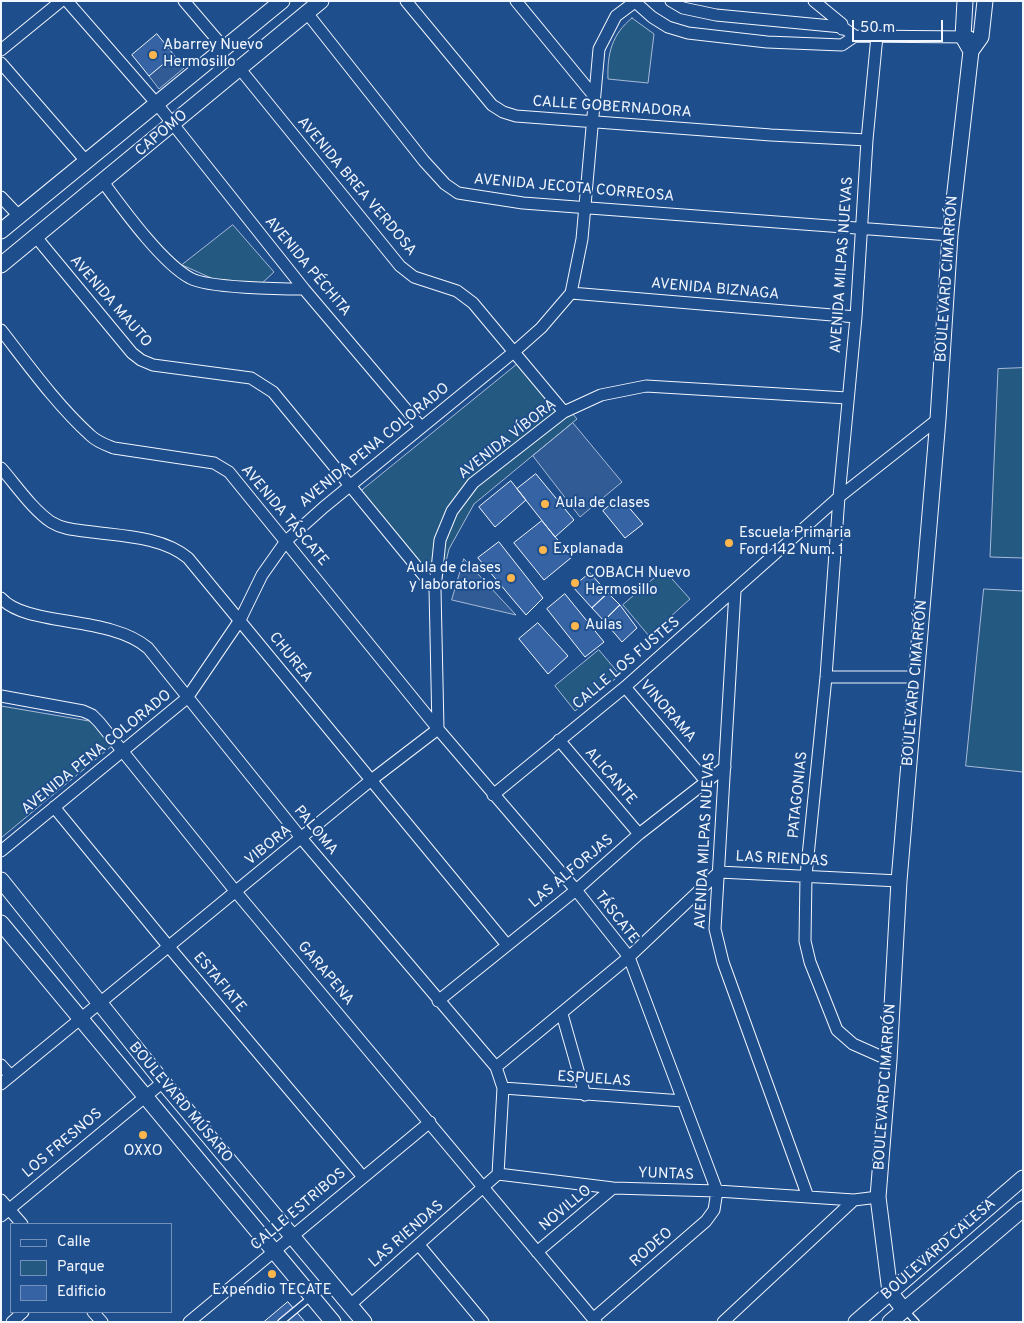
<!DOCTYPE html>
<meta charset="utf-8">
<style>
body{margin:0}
#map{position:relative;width:1024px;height:1323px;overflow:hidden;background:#1f4e8c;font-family:Overpass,sans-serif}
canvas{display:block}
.frame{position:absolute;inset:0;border:2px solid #f2f6ff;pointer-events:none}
.legend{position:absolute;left:10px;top:1223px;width:162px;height:90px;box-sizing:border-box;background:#1f4e8c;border:1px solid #7391ba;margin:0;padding:6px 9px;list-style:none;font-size:15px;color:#f2f6ff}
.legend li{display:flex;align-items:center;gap:10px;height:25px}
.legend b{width:25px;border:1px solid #7391ba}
.scale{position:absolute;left:852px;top:20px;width:91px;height:22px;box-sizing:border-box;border:2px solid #f2f6ff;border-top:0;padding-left:6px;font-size:15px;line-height:18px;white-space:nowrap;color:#f2f6ff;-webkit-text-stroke:4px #1f4e8c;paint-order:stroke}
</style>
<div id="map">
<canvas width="1024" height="1323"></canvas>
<div class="frame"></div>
<ul class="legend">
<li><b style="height:6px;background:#1f4e8c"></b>Calle</li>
<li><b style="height:14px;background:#245a82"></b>Parque</li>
<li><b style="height:14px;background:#3563a3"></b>Edificio</li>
</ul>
<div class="scale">50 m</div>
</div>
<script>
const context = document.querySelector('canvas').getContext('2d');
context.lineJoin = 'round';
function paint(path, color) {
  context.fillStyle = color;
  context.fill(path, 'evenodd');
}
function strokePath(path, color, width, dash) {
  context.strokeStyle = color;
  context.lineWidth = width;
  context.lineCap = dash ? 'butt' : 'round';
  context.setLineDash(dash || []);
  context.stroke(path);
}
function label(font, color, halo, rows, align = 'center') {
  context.font = font + ' Overpass,sans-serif';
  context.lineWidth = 4;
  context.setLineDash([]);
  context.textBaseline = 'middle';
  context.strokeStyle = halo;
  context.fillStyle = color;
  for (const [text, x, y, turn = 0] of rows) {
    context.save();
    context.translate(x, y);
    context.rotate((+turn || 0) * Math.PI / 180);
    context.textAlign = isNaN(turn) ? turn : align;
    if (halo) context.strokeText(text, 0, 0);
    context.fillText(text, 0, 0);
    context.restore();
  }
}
const green = new Path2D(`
 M 632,18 L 654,34 L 648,83 L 608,79 C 607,54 612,34 632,18 Z
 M 233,225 L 274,272 L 261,284 L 218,281 L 182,265 Z
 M 525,358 L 577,419 L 474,504 L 449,549 L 438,594 L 360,492 Z
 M 1023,368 L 1023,558 L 990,557 L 998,369 Z
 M 664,570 L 690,599 L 649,636 L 623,605 Z
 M 984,589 L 1023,591 L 1023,772 L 966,766 Z
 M 599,650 L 620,675 L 575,711 L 555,686 Z
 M 1,706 L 95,722 L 113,745 L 1,838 Z`);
paint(green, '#245a82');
strokePath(green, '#a8bbd7', 1);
const parking = new Path2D(`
 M 174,55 L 184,68 L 159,89 L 149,76 Z
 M 573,423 L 622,482 L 580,517 L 533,456 Z
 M 464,559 L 516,615 L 452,600 Z`);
paint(parking, '#305b95');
strokePath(parking, '#a8bbd7', 1);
const building = new Path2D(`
 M 157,34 L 174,55 L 149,76 L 132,55 Z
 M 536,474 L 574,520 L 555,537 L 517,489 Z
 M 511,481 L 526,500 L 495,527 L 479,507 Z
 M 620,497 L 643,524 L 625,538 L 603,511 Z
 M 542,521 L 572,557 L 544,580 L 514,543 Z
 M 499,542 L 543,598 L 526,615 L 478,558 Z
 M 590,573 L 608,593 L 592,608 L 573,587 Z
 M 608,593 L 620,605 L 604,621 L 592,608 Z
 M 565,594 L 604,642 L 585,657 L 547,609 Z
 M 620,605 L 637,628 L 622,642 L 604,621 Z
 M 538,623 L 568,656 L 548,674 L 519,639 Z
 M 288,1302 L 305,1322 L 264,1322 Z`);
paint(building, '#3563a3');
strokePath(building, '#f2f6ff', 1);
const lane = new Path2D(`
 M 906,1311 L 916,1322
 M 281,1322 L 310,1298`);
const street = new Path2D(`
 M 67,1 L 157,104 L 304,289 L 421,427
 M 184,1 L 225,49
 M 406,1 L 492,105 L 503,112 L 516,116 L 771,135 L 867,140
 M 516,1 L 594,96
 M 634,1 L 652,17 L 668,27 L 688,33 L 767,42 L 842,45 L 855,36
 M 671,1 L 683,8 L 716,15 L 842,27 L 855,36 L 970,37
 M 814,1 L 842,24 L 842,29
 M 307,13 L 424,161 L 445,184 L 458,193 L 523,203 L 950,235
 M 877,36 L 867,140 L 856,317 L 839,497 L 826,677 L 806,876 L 805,941 L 810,962 L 837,1030 L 853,1044 L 889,1060
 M 1,50 L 61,1
 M 1,63 L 86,161
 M 240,69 L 400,266 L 414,277 L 457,291 L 473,303 L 564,412
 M 103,182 C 123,209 162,263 190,278 C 207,288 281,289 304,289
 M 1,197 L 19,216
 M 36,237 L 132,353 L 141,360 L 153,365 L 251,378 L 273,392 L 435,589
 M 571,293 L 856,317
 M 1,330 C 29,366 57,405 90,435 C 97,442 106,445 114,448 L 214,463 L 229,472 L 438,729 L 576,890 L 629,957 L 717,1191 L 714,1210 L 706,1221 L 593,1319
 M 1,468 C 16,485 32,509 51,522 C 64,530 78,530 92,532 C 123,536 163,537 188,558 L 507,945
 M 735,591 L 715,929 L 723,962 L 808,1197
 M 1,598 C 26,627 110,615 148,648 L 302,839 L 496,1067 L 503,1088 L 498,1174
 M 826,677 L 917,677
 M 625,687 L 705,780
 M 1,696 L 83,711 L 92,715 L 99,722 L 236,892 L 596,1322
 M 559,740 L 639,834
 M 493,795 L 625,687 L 839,497 L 938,419
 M 54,807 L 169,947 L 363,1177
 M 1,851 L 187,698 L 240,620 L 262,575 L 286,541 L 324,507 L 515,351 L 541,328 L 571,293 L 582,239 L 599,49 L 616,16 L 636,1
 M 438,1001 L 576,890 L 639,834 L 725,767
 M 562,1014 L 585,1095
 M 1,1065 L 11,1076
 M 496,1067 L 629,957 L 719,872 L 899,881
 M 1,1084 L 370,781 L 438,729 L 435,589 L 440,540 L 452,511 L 473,483 L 564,412 L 601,395 L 646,386 L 847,398
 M 503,1088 L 683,1101
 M 1,1200 L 22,1224
 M 1,1216 L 163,1082
 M 419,1245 L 483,1322
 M 537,1252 L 613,1188
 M 350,1305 L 498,1174 L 613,1188 L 717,1191 L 854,1200
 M 93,1312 L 102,1322
 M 12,1322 L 23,1312
 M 189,1322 L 430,1122
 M 723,1322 L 854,1200 L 878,1197`);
const secondary = new Path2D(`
 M 965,1 L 963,37 L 971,51
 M 1,231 L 282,1
 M 1,265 L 321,1
 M 1,880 L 163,1082 L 364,1322
 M 1,923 L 333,1322
 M 904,1310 L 890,1292 L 878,1197 L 889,1060 L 899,881 L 938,419 L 950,235 L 971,51 L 981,37 L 985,1
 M 856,1322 L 1023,1178
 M 890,1322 L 1023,1209`);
strokePath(lane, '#f2f6ff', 8);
strokePath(street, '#f2f6ff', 13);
strokePath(secondary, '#f2f6ff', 17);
strokePath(lane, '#1f4e8c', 5.5);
strokePath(street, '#1f4e8c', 11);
strokePath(secondary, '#1f4e8c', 15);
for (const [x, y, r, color] of [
 [153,55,5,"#ffb74d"],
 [545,504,5,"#ffb74d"],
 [729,543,5,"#ffb74d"],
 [543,550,5,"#ffb74d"],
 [511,578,5,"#ffb74d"],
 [575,583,5,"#ffb74d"],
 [575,626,5,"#ffb74d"],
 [143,1135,5,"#ffb74d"],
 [272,1274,5,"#ffb74d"]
]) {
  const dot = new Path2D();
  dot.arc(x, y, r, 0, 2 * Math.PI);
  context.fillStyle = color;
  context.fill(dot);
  strokePath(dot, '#1f4e8c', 2);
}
label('15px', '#f2f6ff', '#1f4e8c', [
 ["Abarrey Nuevo",163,46],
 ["Hermosillo",163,63],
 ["Aula de clases",555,504],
 ["Escuela Primaria",739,534],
 ["Ford 142 Num. 1",739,551],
 ["Explanada",553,550],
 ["Aula de clases",501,569,"right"],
 ["y laboratorios",501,586,"right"],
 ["COBACH Nuevo",585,574],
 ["Hermosillo",585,591],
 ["Aulas",585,626],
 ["OXXO",143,1152,"center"],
 ["Expendio TECATE",272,1291,"center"]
], 'left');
label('15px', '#f2f6ff', '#1f4e8c', [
 ["CALLE GOBERNADORA",612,108,4],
 ["CAPOMO",162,134,-40],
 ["AVENIDA BREA VERDOSA",356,187,50],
 ["AVENIDA JECOTA CORREOSA",574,189,5],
 ["AVENIDA MILPAS NUEVAS",843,265,-86],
 ["AVENIDA PÉCHITA",307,267,50],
 ["BOULEVARD CIMARRÓN",948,279,-86],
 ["AVENIDA BIZNAGA",715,290,5],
 ["AVENIDA MAUTO",110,302,49],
 ["AVENIDA VÍBORA",508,440,-38],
 ["AVENIDA PENA COLORADO",375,446,-39],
 ["AVENIDA TÁSCATE",284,516,50],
 ["CHUREA",290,658,51],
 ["CALLE LOS FUSTES",627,664,-40],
 ["BOULEVARD CIMARRÓN",916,683,-85],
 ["VINORAMA",667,712,49],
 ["AVENIDA PENA COLORADO",97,753,-39],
 ["ALICANTE",610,777,49],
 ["PATAGONIAS",799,795,-84],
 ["PALOMA",315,831,50],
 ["AVENIDA MILPAS NUEVAS",706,841,-87],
 ["VIBORA",269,846,-39],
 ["LAS RIENDAS",782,860,3],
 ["LAS ALFORJAS",572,872,-40],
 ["TÁSCATE",616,918,52],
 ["GARAPENA",325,974,50],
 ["ESTAFIATE",219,983,50],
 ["ESPUELAS",594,1080,4],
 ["BOULEVARD CIMARRÓN",886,1087,-86],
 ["BOULEVARD MÚSARO",180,1103,50],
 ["LOS FRESNOS",63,1144,-40],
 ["YUNTAS",666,1175,2],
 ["NOVILLO",566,1209,-40],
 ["CALLE ESTRIBOS",299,1210,-40],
 ["LAS RIENDAS",407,1235,-41],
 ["RODEO",652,1248,-41],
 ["BOULEVARD CALESA",939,1250,-41]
]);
</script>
